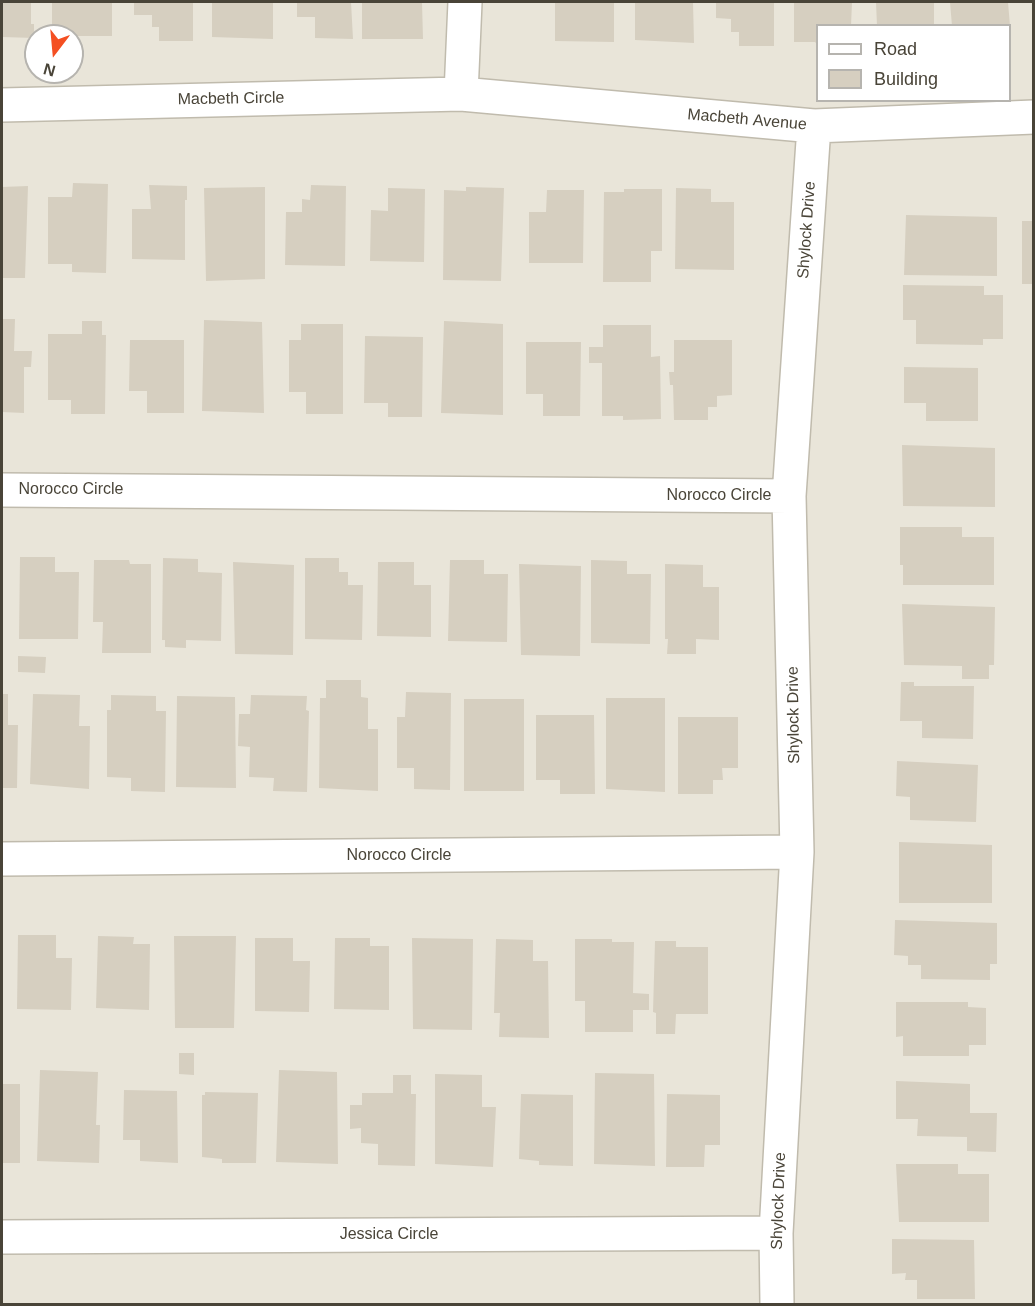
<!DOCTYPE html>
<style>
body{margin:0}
#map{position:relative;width:1035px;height:1306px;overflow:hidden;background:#f5f2eb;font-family:Arial,sans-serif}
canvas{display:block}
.frame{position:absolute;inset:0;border:3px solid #494438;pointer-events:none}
.legend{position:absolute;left:816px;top:24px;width:195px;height:78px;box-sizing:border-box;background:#fff;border:2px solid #b6b4af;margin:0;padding:8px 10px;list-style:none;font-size:18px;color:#494438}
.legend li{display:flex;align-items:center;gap:12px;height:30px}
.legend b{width:30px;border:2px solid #b6b4af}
.north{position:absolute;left:24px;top:24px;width:60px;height:60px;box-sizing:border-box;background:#fff;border:2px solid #b6b4af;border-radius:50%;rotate:196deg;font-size:16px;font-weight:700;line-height:24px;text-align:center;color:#494438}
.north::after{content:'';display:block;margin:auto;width:21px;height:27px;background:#f44f22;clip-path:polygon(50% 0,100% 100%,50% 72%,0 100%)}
</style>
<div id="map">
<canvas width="1035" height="1306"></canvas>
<div class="frame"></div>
<ul class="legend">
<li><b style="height:8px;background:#fff"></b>Road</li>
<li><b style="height:16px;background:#d6cfc0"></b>Building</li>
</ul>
<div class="north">N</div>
</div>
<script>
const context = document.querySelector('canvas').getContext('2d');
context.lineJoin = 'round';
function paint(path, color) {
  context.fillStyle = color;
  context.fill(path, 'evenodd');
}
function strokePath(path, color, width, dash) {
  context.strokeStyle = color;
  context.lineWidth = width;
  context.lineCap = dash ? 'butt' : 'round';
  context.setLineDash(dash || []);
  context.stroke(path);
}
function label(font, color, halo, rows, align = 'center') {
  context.font = font + ' Arial,sans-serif';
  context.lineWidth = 6;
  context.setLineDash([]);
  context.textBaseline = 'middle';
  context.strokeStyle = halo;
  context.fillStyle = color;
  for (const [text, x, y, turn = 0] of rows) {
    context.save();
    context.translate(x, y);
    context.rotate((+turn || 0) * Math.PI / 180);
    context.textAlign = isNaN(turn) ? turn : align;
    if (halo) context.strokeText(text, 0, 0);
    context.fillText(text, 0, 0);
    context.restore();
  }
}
paint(new Path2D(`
 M 2,2 L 1033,2 L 1033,1304 L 2,1304 ZM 818,26 L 1010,26 L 1010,100 L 818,100 ZM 36,36 L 72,36 L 72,72 L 36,72 Z`), '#e9e5d9');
paint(new Path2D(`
 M 2,2 L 31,2 L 31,24 L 34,24 L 34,38 L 2,37 Z
 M 52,2 L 112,2 L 112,36 L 68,36 L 68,33 L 52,33 Z
 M 134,2 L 193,2 L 193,41 L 159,41 L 159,27 L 152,27 L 152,15 L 134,15 Z
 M 212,2 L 273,2 L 273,39 L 212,37 Z
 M 297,2 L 351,2 L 353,39 L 315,38 L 315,17 L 297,17 Z
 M 362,2 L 422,2 L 423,39 L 362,39 Z
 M 555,2 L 614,2 L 614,42 L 555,41 Z
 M 635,2 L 693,2 L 694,43 L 635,40 Z
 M 716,2 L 774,2 L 774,46 L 739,46 L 739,32 L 731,32 L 731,19 L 716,18 Z
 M 794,2 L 852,2 L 851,26 L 818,26 L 818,45 L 815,42 L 794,42 Z
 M 876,2 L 934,2 L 934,26 L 877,26 Z
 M 950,2 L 1008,2 L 1010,26 L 952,26 Z
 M 73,183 L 108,184 L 106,273 L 72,272 L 72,264 L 48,264 L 48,197 L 72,197 Z
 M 149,185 L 187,186 L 187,200 L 185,200 L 185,260 L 132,259 L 132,209 L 151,209 Z
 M 311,185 L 346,186 L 345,266 L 285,265 L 286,212 L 302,212 L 302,199 L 310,200 Z
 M 28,186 L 25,278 L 2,278 L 2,187 Z
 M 265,187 L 265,279 L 206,281 L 204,188 Z
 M 466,187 L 504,188 L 501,281 L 443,280 L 444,190 L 466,191 Z
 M 388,188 L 425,189 L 424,262 L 370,261 L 371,210 L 388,211 Z
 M 676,188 L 711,189 L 711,202 L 734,202 L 734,270 L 675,269 Z
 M 624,189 L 662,189 L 662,251 L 651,251 L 651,282 L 603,282 L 604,192 L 624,192 Z
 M 547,190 L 584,190 L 583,263 L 529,263 L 529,212 L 546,212 Z
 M 906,215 L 997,217 L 997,276 L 904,275 Z
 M 1022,221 L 1034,221 L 1034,284 L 1022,284 Z
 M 903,285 L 984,286 L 984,295 L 1003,295 L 1003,339 L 983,339 L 983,345 L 916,344 L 916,320 L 903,320 Z
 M 2,319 L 15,319 L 14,351 L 32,351 L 31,367 L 24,367 L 24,413 L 2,412 Z
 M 204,320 L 262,322 L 264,413 L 202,411 Z
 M 82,321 L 102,321 L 102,335 L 106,335 L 105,414 L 71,414 L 71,400 L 48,400 L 48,334 L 82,334 Z
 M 444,321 L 503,324 L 503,415 L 441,413 Z
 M 301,324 L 343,324 L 343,414 L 306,414 L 306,392 L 289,392 L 289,340 L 301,340 Z
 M 603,325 L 651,325 L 651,357 L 660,356 L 661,419 L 623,420 L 623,416 L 602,416 L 602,363 L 589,363 L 589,347 L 603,347 Z
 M 365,336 L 423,337 L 422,417 L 388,417 L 388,403 L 364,403 Z
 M 130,340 L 184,340 L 184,413 L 147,413 L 147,391 L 129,391 Z
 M 674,340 L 732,340 L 732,395 L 717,396 L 717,407 L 708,407 L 708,420 L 674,420 L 673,385 L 670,385 L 669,372 L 674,372 Z
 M 526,342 L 581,342 L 580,416 L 543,416 L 543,394 L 526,394 Z
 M 904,367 L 978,368 L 978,421 L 926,421 L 926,403 L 904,403 Z
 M 902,445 L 995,448 L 995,507 L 903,506 Z
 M 900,527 L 962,527 L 962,537 L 994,537 L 994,585 L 903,585 L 903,565 L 900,565 Z
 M 20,557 L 55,557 L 55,572 L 79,572 L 78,639 L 19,639 Z
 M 163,558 L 198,559 L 198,572 L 222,573 L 221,641 L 186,640 L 186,648 L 165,647 L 165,640 L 162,640 Z
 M 305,558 L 339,558 L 339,572 L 348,572 L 348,585 L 363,585 L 362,640 L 305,639 Z
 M 94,560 L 129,560 L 130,564 L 151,564 L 151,653 L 102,653 L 103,622 L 93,622 Z
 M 450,560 L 484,560 L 484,574 L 508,574 L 507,642 L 448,641 Z
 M 591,560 L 627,561 L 627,574 L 651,574 L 650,644 L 591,643 Z
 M 233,562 L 294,565 L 293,655 L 235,654 Z
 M 378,562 L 414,562 L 414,585 L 431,585 L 431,637 L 377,636 Z
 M 519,564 L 581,566 L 580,656 L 521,655 Z
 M 665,564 L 703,565 L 703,587 L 719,587 L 719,640 L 696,639 L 696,654 L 667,654 L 668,639 L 665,639 Z
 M 902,604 L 995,607 L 994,665 L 989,665 L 989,679 L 962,679 L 962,666 L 904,665 Z
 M 18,656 L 46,657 L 45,673 L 18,672 Z
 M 326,680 L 361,680 L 361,697 L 368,698 L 368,729 L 378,729 L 378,791 L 319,788 L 320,698 L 326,698 Z
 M 901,682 L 914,682 L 914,686 L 974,686 L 973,739 L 922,738 L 922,721 L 900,721 Z
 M 406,692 L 451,693 L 450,790 L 414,789 L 414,768 L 397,768 L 397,717 L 405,717 Z
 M 2,694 L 8,694 L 8,725 L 18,725 L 17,788 L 2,788 Z
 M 33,694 L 80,695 L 79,726 L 90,726 L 89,789 L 30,784 Z
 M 111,695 L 156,696 L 156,711 L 166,711 L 165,792 L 131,791 L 131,778 L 107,777 L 107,710 L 111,710 Z
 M 251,695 L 307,696 L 306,710 L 309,711 L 307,792 L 273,791 L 274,778 L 249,777 L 250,747 L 238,746 L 239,714 L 250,714 Z
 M 177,696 L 235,697 L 236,788 L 176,787 Z
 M 606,698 L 665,698 L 665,792 L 606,789 Z
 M 464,699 L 524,699 L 524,791 L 464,791 Z
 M 536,715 L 594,715 L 595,794 L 560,794 L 560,780 L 536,780 Z
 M 678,717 L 738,717 L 738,768 L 722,768 L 723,780 L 713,780 L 713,794 L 678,794 Z
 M 897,761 L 978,765 L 976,822 L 910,820 L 910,797 L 896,796 Z
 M 899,842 L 992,845 L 992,903 L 899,903 Z
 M 895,920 L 997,923 L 997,964 L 990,964 L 990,980 L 921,979 L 921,965 L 908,965 L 908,956 L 894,955 Z
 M 18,935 L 56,935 L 56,958 L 72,958 L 71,1010 L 17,1009 Z
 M 98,936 L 134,937 L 133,944 L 150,944 L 149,1010 L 96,1008 Z
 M 174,936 L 236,936 L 234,1028 L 175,1028 Z
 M 255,938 L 293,938 L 293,961 L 310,961 L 309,1012 L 255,1011 Z
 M 335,938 L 370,938 L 370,946 L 389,946 L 389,1010 L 334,1009 Z
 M 412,938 L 473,939 L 472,1030 L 413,1029 Z
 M 496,939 L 533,940 L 533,961 L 548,961 L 549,1038 L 499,1037 L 500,1013 L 494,1013 Z
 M 575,939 L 612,939 L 612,942 L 634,942 L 633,993 L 649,994 L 649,1010 L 633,1010 L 633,1032 L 585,1032 L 585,1001 L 575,1001 Z
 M 655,941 L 676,941 L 676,947 L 708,947 L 708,1014 L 676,1014 L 675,1034 L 656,1034 L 656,1013 L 653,1012 Z
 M 896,1002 L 968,1002 L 968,1007 L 986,1008 L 986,1045 L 969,1045 L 969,1056 L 903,1056 L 903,1036 L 896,1037 Z
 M 179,1053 L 194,1053 L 194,1075 L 179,1074 Z
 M 40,1070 L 98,1072 L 96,1125 L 100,1125 L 99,1163 L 37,1161 Z
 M 279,1070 L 337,1072 L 338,1164 L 276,1162 Z
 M 595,1073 L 654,1074 L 655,1166 L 594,1164 Z
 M 435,1074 L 482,1075 L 482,1107 L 496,1107 L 493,1167 L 435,1164 Z
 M 393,1075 L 411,1075 L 411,1094 L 416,1094 L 415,1166 L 378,1165 L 378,1144 L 361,1143 L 361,1128 L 350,1129 L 350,1105 L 362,1105 L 362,1093 L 393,1093 Z
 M 896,1081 L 970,1084 L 970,1113 L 997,1113 L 996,1152 L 967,1151 L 967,1137 L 917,1136 L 918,1119 L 896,1119 Z
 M 2,1084 L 20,1084 L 20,1163 L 2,1163 Z
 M 124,1090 L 177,1091 L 178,1163 L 140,1161 L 140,1140 L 123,1140 Z
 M 205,1092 L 258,1093 L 256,1163 L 222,1163 L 222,1159 L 202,1157 L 202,1095 L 205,1095 Z
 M 521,1094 L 573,1095 L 573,1166 L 539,1165 L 539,1161 L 519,1159 Z
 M 667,1094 L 720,1095 L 720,1145 L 705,1145 L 704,1167 L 666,1167 Z
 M 896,1164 L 958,1164 L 958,1174 L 989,1174 L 989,1222 L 899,1222 Z
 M 892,1239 L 974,1240 L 975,1299 L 917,1299 L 917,1280 L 905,1280 L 906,1273 L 892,1274 Z`), '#d6cfc0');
const street = new Path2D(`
 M 461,94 L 465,2
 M 2,105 L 461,94 L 814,126 L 1034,117
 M 2,490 L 789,496
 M 2,859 L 797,852
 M 2,1237 L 776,1233
 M 777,1304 L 776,1233 L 797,852 L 789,496 L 814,126`);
strokePath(street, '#c0bbad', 36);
strokePath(street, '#fff', 33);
label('16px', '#494438', '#fff', [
 ["Macbeth Circle",231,99,-1],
 ["Macbeth Avenue",747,120,5],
 ["Shylock Drive",807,230,-86],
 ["Norocco Circle",71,490],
 ["Norocco Circle",719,496],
 ["Shylock Drive",794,715,-91],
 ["Norocco Circle",399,856],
 ["Shylock Drive",779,1201,-88],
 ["Jessica Circle",389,1235]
]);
</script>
